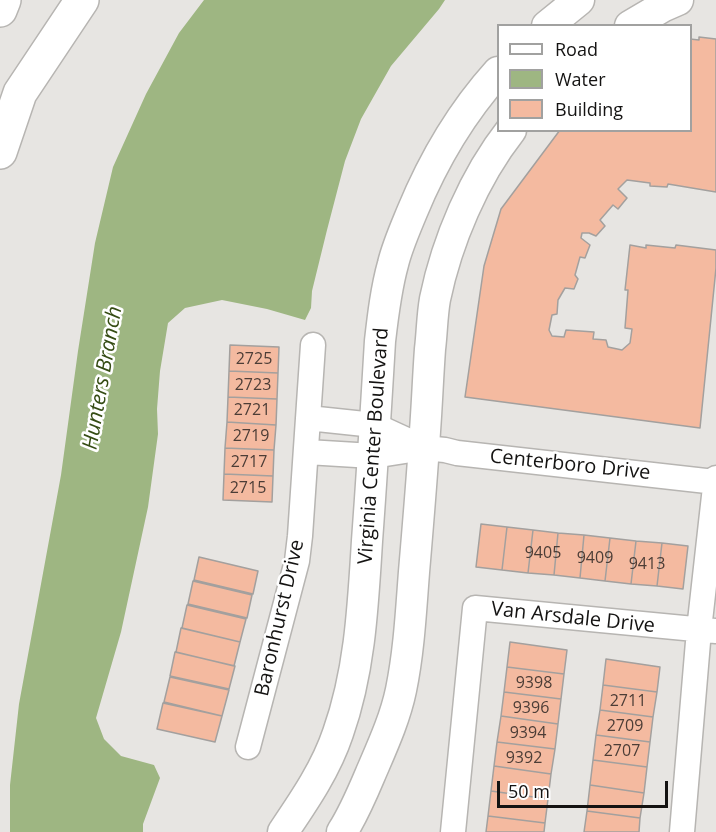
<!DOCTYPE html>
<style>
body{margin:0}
#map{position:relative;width:716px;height:832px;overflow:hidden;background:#e7e5e2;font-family:"Open Sans",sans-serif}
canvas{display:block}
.legend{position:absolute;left:497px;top:24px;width:195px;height:108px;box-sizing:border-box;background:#fff;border:2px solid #a1a1a0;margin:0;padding:8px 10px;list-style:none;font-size:18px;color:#141312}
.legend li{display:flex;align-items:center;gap:12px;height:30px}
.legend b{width:30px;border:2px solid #a1a1a0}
.scale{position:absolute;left:497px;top:781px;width:171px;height:27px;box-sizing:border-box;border:3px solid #141312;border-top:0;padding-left:8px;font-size:18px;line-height:21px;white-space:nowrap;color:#141312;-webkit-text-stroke:4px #fff;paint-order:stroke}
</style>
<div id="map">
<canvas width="716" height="832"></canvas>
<ul class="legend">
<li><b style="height:8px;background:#fff"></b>Road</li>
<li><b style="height:16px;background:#9eb682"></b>Water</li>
<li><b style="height:16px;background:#f4baa0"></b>Building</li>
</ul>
<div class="scale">50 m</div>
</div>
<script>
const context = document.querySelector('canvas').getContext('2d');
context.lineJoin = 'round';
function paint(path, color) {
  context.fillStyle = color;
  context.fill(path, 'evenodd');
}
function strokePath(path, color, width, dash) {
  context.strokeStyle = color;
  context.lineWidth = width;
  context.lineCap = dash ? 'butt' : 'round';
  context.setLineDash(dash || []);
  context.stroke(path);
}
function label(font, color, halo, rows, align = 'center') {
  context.font = font + ' "Open Sans",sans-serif';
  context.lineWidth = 5;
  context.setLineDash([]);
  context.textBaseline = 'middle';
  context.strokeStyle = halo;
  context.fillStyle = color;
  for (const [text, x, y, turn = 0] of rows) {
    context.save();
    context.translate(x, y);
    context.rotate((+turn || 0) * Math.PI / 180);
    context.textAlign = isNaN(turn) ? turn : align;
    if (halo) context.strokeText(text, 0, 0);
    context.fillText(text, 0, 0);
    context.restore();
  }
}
paint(new Path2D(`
 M 204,0 L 445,0 L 439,9 L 391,66 L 361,119 L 345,161 L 327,230 L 312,291 L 311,308 L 305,320 L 267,309 L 222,300 L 185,308 L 168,323 L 160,371 L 157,409 L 158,434 L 148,507 L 121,632 L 96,718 L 104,739 L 121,756 L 154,765 L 160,778 L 143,824 L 143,832 L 10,832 L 10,785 L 19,704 L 61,475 L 78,351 L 95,243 L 113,167 L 146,94 L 179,33 Z`), '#9eb682');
const building = new Path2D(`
 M 699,37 L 716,39 L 716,192 L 668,184 L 667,187 L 650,186 L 650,183 L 627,180 L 618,189 L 627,198 L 618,209 L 613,205 L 600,220 L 605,226 L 596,236 L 589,233 L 582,233 L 581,238 L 590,245 L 585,258 L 580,257 L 575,275 L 578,279 L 574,289 L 565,288 L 558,300 L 557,314 L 552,315 L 549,330 L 552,336 L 564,337 L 566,330 L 594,332 L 593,339 L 606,340 L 608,347 L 622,350 L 630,343 L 632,329 L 625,328 L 628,290 L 625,290 L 630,245 L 646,248 L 646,245 L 675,248 L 676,245 L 716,250 L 716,268 L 700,428 L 465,397 L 484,266 L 501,209 L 560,130 L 690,130 L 690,39 L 699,40 Z
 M 230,345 L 279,347 L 278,373 L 229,371 Z
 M 229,371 L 278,373 L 277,399 L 228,397 Z
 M 228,397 L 277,399 L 276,425 L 227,422 Z
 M 227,422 L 276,425 L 274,450 L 225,448 Z
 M 225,448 L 274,450 L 273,476 L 224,474 Z
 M 224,474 L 273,476 L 272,502 L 223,500 Z
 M 481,524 L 507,527 L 502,570 L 476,567 Z
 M 507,527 L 533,530 L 528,573 L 502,570 Z
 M 533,530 L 558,533 L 554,575 L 528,573 Z
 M 558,533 L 584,535 L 580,578 L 554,575 Z
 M 584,535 L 610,538 L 605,581 L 580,578 Z
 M 610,538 L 636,541 L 631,584 L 605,581 Z
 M 636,541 L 662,543 L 657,586 L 631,584 Z
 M 662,543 L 688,546 L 683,589 L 657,586 Z
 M 199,557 L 258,571 L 253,594 L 194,580 Z
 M 193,581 L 252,595 L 247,618 L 188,604 Z
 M 187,605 L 246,619 L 240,642 L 182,628 Z
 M 181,628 L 240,642 L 234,666 L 176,652 Z
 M 510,642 L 567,650 L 564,674 L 507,667 Z
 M 175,652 L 235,666 L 229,689 L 170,676 Z
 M 606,659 L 660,667 L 657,692 L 603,685 Z
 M 507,667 L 564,674 L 561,699 L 504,692 Z
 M 170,677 L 229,690 L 222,716 L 164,702 Z
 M 603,685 L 657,692 L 653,717 L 600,710 Z
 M 504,692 L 561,699 L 558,724 L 501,716 Z
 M 163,703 L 222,716 L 215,742 L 157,729 Z
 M 600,710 L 653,717 L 650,742 L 596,735 Z
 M 501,716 L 558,724 L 555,749 L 497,742 Z
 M 596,735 L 650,742 L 647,767 L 593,760 Z
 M 497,742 L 555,749 L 551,774 L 494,766 Z
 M 593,760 L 647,767 L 644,793 L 590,785 Z
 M 494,766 L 551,774 L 548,799 L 491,791 Z
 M 590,785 L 644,793 L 640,818 L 587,811 Z
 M 491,791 L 548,799 L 545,823 L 488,816 Z
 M 587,811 L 640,818 L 639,832 L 584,832 Z
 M 488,816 L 545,823 L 544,832 L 486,832 Z`);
paint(building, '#f4baa0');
strokePath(building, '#a3a09e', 1.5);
const minor = new Path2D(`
 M 308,418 L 374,425 L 424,448
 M 307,452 L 373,456 L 424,448 L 445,450 L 457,453 L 716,482
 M 248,747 L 297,561 L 300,536 L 313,345
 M 453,832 L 475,608 L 716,631
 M 682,832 L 699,630 L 716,478`);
const tertiary = new Path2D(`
 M 547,26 L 579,0
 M 630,26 L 662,7 L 678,0
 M 283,832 C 304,801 326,769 338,733 C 360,671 363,606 367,541 C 372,474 376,408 380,341 C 383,315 386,289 393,264 C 397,247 405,229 412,212 C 433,161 461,113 498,72
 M 342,832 C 353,815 362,794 370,775 C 382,747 395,719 401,690 C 409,651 411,611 414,572 C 418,525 422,478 425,431 C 427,404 428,377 430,349 C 432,333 432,316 435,299 C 447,241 474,177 511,130`);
const primary = new Path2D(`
 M 0,10 L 4,0
 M 0,152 L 20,93 L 82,0`);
strokePath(minor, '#b7b5b2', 27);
strokePath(tertiary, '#b7b5b2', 33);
strokePath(primary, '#b7b5b2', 36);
strokePath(minor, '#fff', 24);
strokePath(tertiary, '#fff', 30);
strokePath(primary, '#fff', 33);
label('16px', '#4c3d36', null, [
 ["2725",254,359],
 ["2723",253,385],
 ["2721",252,410],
 ["2719",251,436],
 ["2717",249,462],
 ["2715",248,488],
 ["9405",543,553],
 ["9409",595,558],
 ["9413",647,564],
 ["9398",534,683],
 ["2711",628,701],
 ["9396",531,708],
 ["2709",625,726],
 ["9394",528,733],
 ["2707",622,751],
 ["9392",524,758]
]);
label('20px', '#141312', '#fff', [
 ["Virginia Center Boulevard",374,446,-86],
 ["Centerboro Drive",570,465,6],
 ["Baronhurst Drive",280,618,-77],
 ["Van Arsdale Drive",573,618,6]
]);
label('italic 21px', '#354c14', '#fff', [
 ["Hunters Branch",103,378,-80]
]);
</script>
